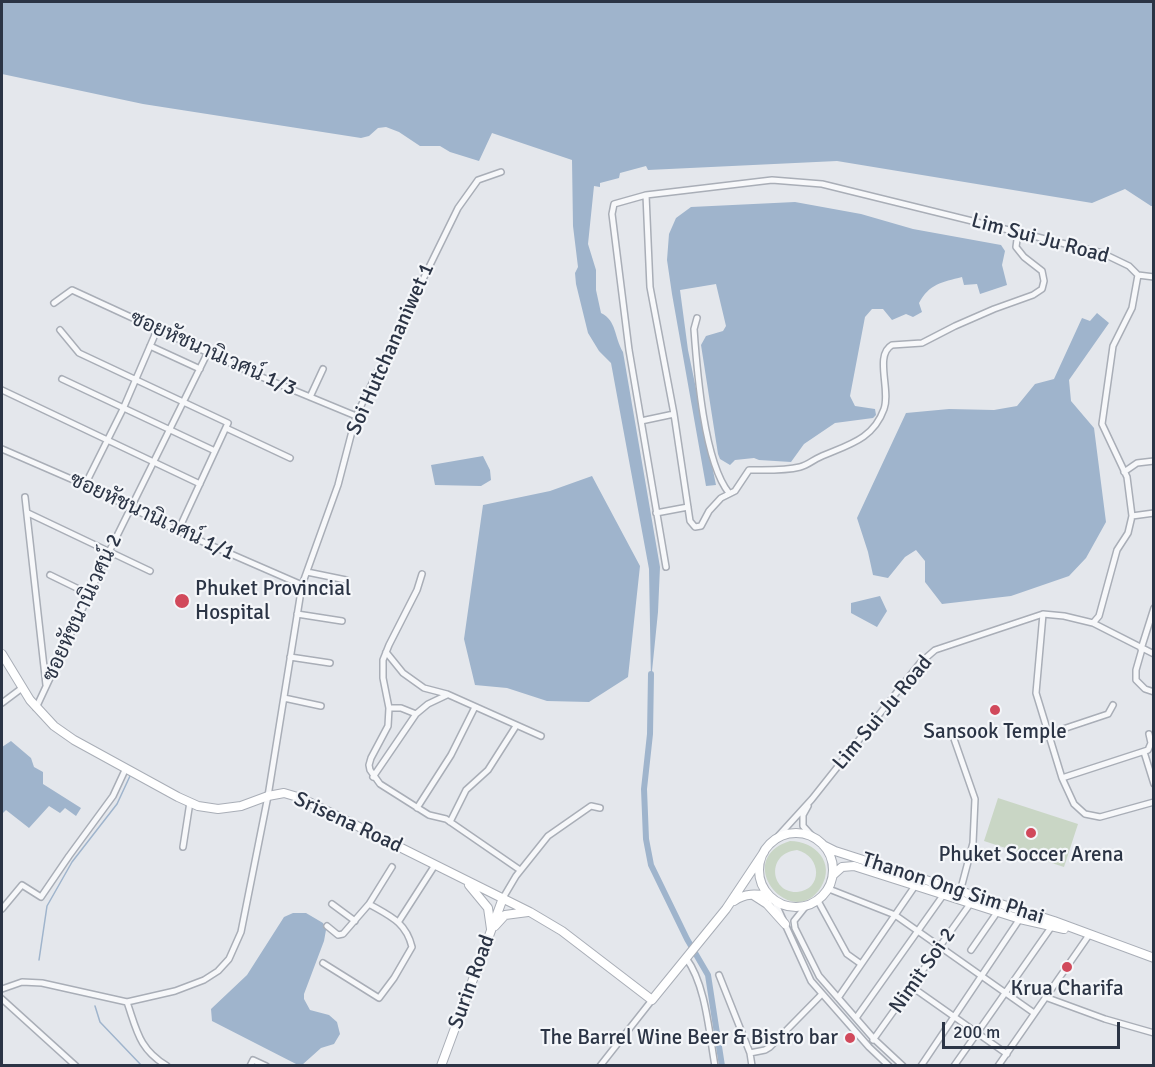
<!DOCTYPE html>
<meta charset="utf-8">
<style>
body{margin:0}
#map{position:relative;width:1155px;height:1067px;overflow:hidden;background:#e4e7ec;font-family:Signika,sans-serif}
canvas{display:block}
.frame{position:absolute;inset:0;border:3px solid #2b3445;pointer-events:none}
.scale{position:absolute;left:942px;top:1022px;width:178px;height:27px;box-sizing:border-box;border:3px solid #2b3445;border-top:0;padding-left:8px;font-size:18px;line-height:21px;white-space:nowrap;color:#2b3445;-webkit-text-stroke:4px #f4f6f9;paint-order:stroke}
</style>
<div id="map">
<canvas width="1155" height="1067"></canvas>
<div class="frame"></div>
<div class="scale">200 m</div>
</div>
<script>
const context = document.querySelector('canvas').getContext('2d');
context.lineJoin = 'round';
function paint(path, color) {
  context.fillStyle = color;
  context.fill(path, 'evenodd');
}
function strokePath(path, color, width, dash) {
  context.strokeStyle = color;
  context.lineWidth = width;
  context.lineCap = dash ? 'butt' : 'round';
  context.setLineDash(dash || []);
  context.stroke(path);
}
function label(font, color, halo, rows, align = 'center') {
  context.font = font + ' Signika,Sarabun,sans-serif';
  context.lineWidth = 4.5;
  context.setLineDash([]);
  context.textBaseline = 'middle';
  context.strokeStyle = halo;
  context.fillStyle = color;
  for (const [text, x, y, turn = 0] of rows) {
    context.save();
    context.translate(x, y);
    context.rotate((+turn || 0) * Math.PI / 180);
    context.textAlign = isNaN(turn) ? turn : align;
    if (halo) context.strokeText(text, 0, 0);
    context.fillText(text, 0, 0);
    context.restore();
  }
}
paint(new Path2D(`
 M 998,798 L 1078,824 L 1064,867 L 984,841 Z
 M 790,841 C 815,841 836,863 821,887 C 793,933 730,860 790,841 ZM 797,850 C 822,856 823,890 797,892 C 770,893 766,853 797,850 Z`), '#c9d6c5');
paint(new Path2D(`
 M 2,2 L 1153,2 L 1153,206 L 1151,206 L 1125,189 L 1092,203 L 837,161 L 648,170 L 646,166 L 620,173 L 619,178 L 600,183 L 600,187 L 594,186 L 588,244 L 596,270 L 596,290 L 601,313 C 617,321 614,337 623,352 L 660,567 L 658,612 L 651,681 L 649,569 L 611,363 L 599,351 L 588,333 L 576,284 L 575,273 L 578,267 L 573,226 L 572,160 L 492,133 L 479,161 L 450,152 L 440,146 L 420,146 L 399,132 L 386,127 L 378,128 L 369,136 L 361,138 L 143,104 L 2,74 Z
 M 795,202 L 861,214 L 913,229 L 1001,245 L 1005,251 L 1002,265 L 1007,285 L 980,294 L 977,284 L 964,285 L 962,277 C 942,282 929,284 919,303 L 922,312 L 913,317 L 906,314 L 892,320 L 883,309 L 872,309 L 865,317 L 850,396 L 855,406 L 875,409 L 876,415 L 873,418 L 835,423 L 804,444 L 791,462 L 759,460 L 754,458 L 735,460 L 730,465 L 720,459 L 718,454 L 701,345 L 706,336 L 723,331 L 726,326 L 716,284 L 680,290 L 688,350 L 716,485 L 706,486 L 672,294 L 667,260 L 669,234 L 676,218 L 691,207 Z
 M 1097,313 L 1109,323 L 1069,380 L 1071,401 L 1094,428 L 1106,522 L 1086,558 L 1069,576 L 1011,596 L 942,604 L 925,582 L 925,561 L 916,550 L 905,557 L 888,578 L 873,575 L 868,552 L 857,518 L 906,413 L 949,409 L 994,410 L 1017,406 L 1035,384 L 1054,379 L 1082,318 L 1090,321 Z
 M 483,456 L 490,470 L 491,480 L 481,486 L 435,485 L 431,465 Z
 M 592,476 L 640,566 L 628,677 L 589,702 L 547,701 L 507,688 L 475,685 L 464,639 L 483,505 L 550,491 Z
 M 880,596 L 887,611 L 877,627 L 851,613 L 851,603 Z
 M 11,741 L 31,758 L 34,767 L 43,772 L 43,784 L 81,808 L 76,816 L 65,808 L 60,813 L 49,806 L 29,828 L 6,810 L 2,814 L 2,747 Z
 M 293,913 L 306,913 L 323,923 L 326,930 L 324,941 L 304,994 L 304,999 L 310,1010 L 329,1015 L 337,1022 L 340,1034 L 334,1044 L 321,1048 L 302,1065 L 298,1065 L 212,1021 L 211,1009 L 247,975 L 284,917 Z`), '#9fb4cc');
strokePath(new Path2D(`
 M 39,960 L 47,906 L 72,862 L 117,804 L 130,776
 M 95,1006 L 100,1022 L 142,1066`), '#9fb4cc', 1.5);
strokePath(new Path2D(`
 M 651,674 L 650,734 L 644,789 L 646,839 L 651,865 L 687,939 L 708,975 L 722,1066`), '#9fb4cc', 6);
const street = new Path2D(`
 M 646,195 L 650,287 L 674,414 L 690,521 L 695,527 L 701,526 L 709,511 L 721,498 L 735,491 L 749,470 C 766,470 784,471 800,467 C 808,465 813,460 820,457 C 847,445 873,440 884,409 C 891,390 874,355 892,345 L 922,343 L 955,326 L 994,309 L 1033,295 L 1042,289 L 1044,281 L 1042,271 L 1024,257 L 1016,247 L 1018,232
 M 1138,275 L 1154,277
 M 54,303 L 72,290 L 252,373 L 356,416
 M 697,318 L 694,329 C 697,371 704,462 729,493
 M 60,330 L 79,353 L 228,423 L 178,531
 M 150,346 L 200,369
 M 62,379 L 215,451
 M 2,390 L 200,484
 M 310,397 L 323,369
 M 641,421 L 674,414
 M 226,428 L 290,458
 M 2,449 L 85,485 L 178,531 L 302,585
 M 1124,472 L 1137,463 L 1154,461
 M 85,485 L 123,409 L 157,330
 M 25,497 L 46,685
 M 28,513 L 150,571
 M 656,513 L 688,507
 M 1132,516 L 1154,513
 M 666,567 L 629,350 L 612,214 L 614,204 L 646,195 L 772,180 L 822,184 L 1102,253 L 1129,266 L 1138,275 L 1132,308 L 1113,346 L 1102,424 L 1127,477 L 1132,516 L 1128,533 L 1117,550 L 1099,616 L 1093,623 L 1064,616 L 1043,614 L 935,650 L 920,663 L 812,799 L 771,844
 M 307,572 L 346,580
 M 422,574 L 417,590 L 389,645 L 383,660 L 383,678 L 389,708 L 388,726 L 371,758 L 369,765 L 370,770 L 380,784 L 429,815 L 446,819 L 520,870
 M 50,575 L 89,594
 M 297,614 L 342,621
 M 1043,614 L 1036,693 L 1062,778 L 1074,804 L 1085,814 L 1100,817 L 1154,802
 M 1093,623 L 1154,654
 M 1141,649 L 1154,608
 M 1142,649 L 1136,670 L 1136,680 L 1145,689 L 1154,692
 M 386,652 L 403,673 L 424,688 L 447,694 L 541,736
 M 290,657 L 330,663
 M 284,698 L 321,706
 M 2,703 L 22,688
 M 36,708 L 109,552 L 208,352
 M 389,708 L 401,708 L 416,714
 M 1048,734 L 1108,714 L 1113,705
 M 953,736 L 975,799 L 973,843 L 960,892
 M 1144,752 L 1154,784
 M 373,777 L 416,714 L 428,704 L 447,695
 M 1062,778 L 1148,750 L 1151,743 L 1149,734
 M 808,806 L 803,815 L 803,826 L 813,837
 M 417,808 L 451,755 L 475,707
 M 450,822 L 466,790 L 488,770 L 516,726
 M 183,847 L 190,802
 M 829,889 L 895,915 L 1034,1013
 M 503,898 L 516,876 L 548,836 L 591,806 L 600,808
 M 774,900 L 811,981 L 869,1047 L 889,1066
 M 818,901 L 847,954 L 861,964
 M 332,904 L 355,921
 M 369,904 L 392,867
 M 806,906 L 794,921 L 795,928 L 819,976 L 874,1039 L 903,1066
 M 2,909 L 22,885 L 41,897 L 69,856 L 113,796 L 126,768
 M 399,921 L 435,865
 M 971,950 L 998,911
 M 686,958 C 706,985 709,1033 715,1066
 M 323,963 L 379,998 L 394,978 L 412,947 C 406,922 390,916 369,904 L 343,934 L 338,935 L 327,926
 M 719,975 L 750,1053 L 752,1066
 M 912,987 L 1007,1054
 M 2,989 L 22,982 L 42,983 L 127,1002 L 175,991 L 204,980 L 218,971 L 229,959 L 241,932 L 268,796 L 302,585 L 338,485 L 356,416 L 458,208 L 478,180 L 501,172
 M 1045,997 L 1105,1019 L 1154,1033
 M 838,998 L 917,883
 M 2,999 L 76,1066
 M 127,1002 C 137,1031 139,1049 167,1066
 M 856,1018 L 944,894
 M 873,1040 L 975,897
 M 750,1053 L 765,1050 L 770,1047 L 822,994
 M 250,1066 L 253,1060 L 266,1066
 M 600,1066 L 652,1000
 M 921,1066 L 1021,917
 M 954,1066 L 1052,926
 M 998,1066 L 1089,935`);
const secondary = new Path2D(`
 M 2,654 L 30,700 L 54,726 L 74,740 L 178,797 L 198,806 L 218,809 L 241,806 L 268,796 L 284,793 L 301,798 L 530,912 L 562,931 L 652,1000 L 726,909 L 764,852
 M759 870a37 37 0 1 1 74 0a37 37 0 1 1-74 0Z
 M 823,845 L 835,851 L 1054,921 L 1154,958
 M 833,875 L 842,867 L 854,866 L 1020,919 L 1064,929
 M 469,885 L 488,908 L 491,929
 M 753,895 L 767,904 L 785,924
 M 734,901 C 745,893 756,894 769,896
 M 495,926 L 505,915 L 528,912
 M 441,1066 L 503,898`);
strokePath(street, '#a9aeb7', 8);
strokePath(secondary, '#a9aeb7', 10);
strokePath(street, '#f7f8fa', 5);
strokePath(secondary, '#fff', 8);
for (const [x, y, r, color] of [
 [182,601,8,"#d1495b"],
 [995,710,6,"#d1495b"],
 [1031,833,6,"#d1495b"],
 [1067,967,6,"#d1495b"],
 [850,1038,6,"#d1495b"]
]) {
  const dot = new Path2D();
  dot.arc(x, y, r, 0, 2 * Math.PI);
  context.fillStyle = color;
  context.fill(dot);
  strokePath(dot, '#f4f6f9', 2);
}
label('21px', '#2b3445', '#f4f6f9', [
 ["Lim Sui Ju Road",1040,239,15],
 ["Soi Hutchananiwet 1",391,349,-66],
 ["ซอยหัชนานิเวศน์ 1/3",213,354,24],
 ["ซอยหัชนานิเวศน์ 1/1",152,517,25],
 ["ซอยหัชนานิเวศน์ 2",83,608,-65],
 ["Lim Sui Ju Road",883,713,-50],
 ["Srisena Road",348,823,25],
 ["Thanon Ong Sim Phai",953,889,18],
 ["Nimit Soi 2",923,971,-55],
 ["Surin Road",472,982,-70]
]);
label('21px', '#2b3445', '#f4f6f9', [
 ["Phuket Provincial",195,589,"left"],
 ["Hospital",195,613,"left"],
 ["Sansook Temple",995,732],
 ["Phuket Soccer Arena",1031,855],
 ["Krua Charifa",1067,989],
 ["The Barrel Wine Beer & Bistro bar",838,1038,"right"]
]);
</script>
